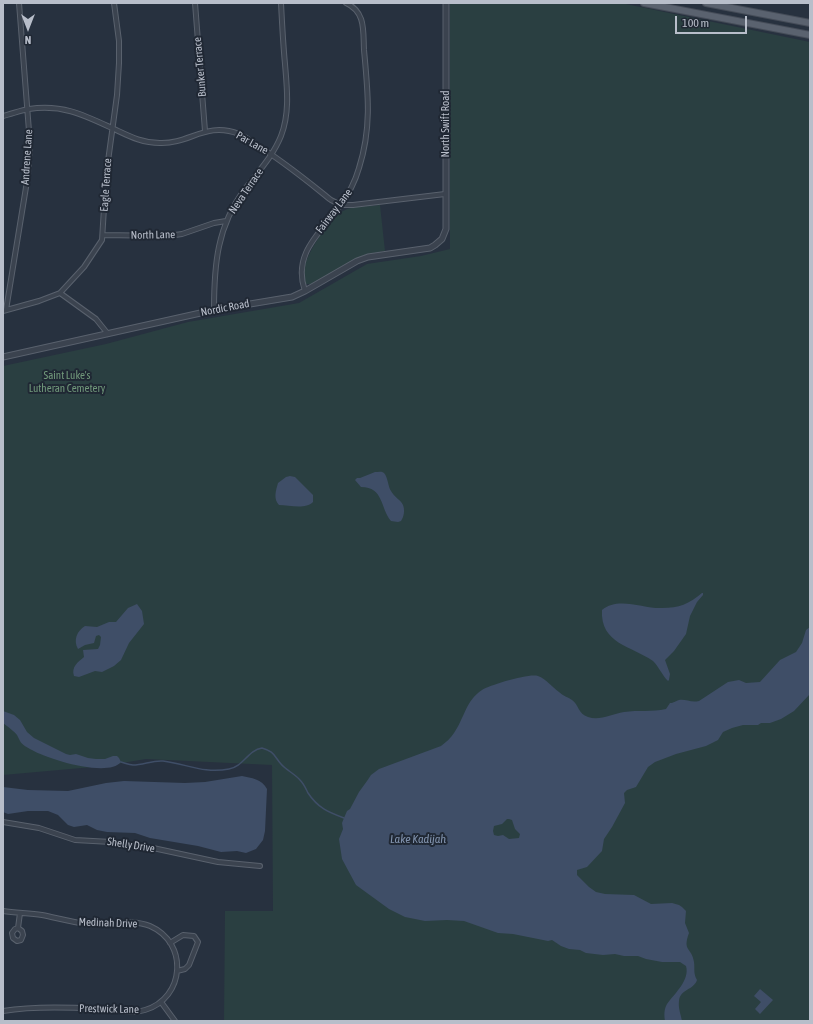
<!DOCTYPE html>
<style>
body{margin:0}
#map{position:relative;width:813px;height:1024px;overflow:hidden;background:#27313f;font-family:"Asap Condensed",sans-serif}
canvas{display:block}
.frame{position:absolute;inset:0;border:4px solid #b8beca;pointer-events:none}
.north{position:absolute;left:8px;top:8px;width:40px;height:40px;-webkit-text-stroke:3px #202834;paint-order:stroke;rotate:180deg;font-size:11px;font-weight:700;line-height:16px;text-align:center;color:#b8beca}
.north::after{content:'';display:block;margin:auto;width:14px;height:18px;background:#b8beca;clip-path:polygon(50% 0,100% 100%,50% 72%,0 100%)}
.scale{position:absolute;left:675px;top:16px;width:72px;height:18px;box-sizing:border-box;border:2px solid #b8beca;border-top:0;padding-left:5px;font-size:12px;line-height:14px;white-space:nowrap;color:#b8beca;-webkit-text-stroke:3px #202834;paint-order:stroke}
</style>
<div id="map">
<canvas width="813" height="1024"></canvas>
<div class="frame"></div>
<div class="north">N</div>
<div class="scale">100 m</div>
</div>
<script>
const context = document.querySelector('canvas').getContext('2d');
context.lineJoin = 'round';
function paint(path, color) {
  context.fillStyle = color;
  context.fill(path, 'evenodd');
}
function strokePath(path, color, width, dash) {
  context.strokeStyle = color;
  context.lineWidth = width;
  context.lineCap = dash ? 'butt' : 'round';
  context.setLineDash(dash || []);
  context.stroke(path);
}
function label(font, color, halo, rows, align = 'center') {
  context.font = font + ' "Asap Condensed",sans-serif';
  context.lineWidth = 4;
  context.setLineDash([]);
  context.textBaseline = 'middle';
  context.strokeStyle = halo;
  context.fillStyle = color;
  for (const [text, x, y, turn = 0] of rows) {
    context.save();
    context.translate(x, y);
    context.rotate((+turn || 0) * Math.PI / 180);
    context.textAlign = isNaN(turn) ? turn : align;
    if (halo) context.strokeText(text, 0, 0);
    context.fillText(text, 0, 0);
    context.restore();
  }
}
paint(new Path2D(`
 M 450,3 L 621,3 L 810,42 L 810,1021 L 224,1021 L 225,911 L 273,911 L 272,765 L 146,759 L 104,766 L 3,775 L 3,366 L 106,344 L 188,322 L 299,303 L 367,264 L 421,256 L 450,249 Z
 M 380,205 L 385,251 L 368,254 L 360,257 L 313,284 L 306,284 C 293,270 329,218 343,211 C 353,205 369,207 380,205 Z`), '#2a3f41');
paint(new Path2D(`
 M 375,472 C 378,472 382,471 384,473 C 388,477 388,487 391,491 C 394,497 401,500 403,505 C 405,510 404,517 401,521 L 398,522 L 391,521 C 380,508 384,487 361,487 L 355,480 L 357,478 L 360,478 Z
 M 290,476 L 295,477 L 313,495 L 313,502 C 305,510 289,505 279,505 C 273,499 276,490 278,483 L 286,477 Z
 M 702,593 L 703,593 L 703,595 L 697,602 L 690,616 L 686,634 L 674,651 L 665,660 L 670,674 L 669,680 L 668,681 C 662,675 659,667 653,661 C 632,646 600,644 602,610 C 618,596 644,609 662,608 C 679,608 689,604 702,593 Z
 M 137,604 L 142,611 L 144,624 L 129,643 L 121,660 L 114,666 L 102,672 L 95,671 L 79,677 L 74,676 C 71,667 78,662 84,657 L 83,650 L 98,649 L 100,645 L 101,637 L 99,635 L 96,636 L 94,643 L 85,645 L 78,649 C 73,640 77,631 85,626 L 97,627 L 109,622 L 116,622 L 128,608 Z
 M 810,627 L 810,694 L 794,711 L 781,719 L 770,723 L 761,723 L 758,725 L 743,725 L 732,728 L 723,732 L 718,740 L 706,746 L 676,754 L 655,762 L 648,767 L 636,787 L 627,790 L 624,793 L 625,803 L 612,827 L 604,839 L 602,851 L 587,867 L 577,870 L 577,875 L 589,887 L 596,892 L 605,894 L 634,895 L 651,904 L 672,903 L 679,905 L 682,907 L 686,911 L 685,923 L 689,933 C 682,952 692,947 694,962 C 695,969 693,973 697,980 C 694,990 680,989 679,1001 C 678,1008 681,1015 682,1021 L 665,1021 C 664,1015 664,1009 667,1004 C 675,993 690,980 686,966 L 680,962 L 662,962 L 646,959 L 638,956 L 624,956 L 615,954 L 603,955 L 586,953 L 580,950 L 569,949 L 561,946 L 552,940 L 548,941 L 513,934 L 498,933 L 464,921 L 447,920 L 425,921 L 405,917 L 389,909 L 356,885 L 342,859 L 339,839 L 343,829 L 342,823 L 344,818 L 347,811 L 350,809 L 359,792 L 367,781 L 371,775 L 379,769 L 441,746 C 446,742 451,738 454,733 C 464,719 466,700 482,690 C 490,685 529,673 538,676 C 546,679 552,687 559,692 C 563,696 568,697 572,700 C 579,705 578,714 588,717 C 600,721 611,714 624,712 C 638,710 652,712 666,709 L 670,703 C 674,703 675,701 679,700 C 686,699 691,703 699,701 L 728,682 L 739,680 L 746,683 L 760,682 L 780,660 L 796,652 L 802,643 L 806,630 ZM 507,819 L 509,819 L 512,820 L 515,829 L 520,834 L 519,838 L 509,839 L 503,835 L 498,836 L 494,835 L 493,831 L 494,826 L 502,824 Z
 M 3,711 L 14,715 L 20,720 L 27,732 L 34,738 L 66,754 L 70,755 L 76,754 L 88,758 L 96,759 L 105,759 L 113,756 L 117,756 L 119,758 L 121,762 C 108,778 47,759 32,750 C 28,748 22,745 20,741 C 19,739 18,737 17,735 C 15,732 7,726 3,723 Z
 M 242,776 C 251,778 262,779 267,789 L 265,831 L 263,840 L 256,849 L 246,853 L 237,851 L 221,852 L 198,846 L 150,838 L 135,833 L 107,832 L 97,830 L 87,825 L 74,827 L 68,825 L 58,815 L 48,811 L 28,811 L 8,814 L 3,812 L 3,787 L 28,790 L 68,791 L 106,783 L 124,781 L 185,783 L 205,782 Z
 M 760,989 L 773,1000 L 760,1014 L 755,1009 L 761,1002 L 754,996 Z`), '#3f4e67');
strokePath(new Path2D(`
 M 121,762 C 125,763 129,765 133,765 C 143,765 153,760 163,761 C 187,764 204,774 229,769 C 243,767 248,750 262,748 C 275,752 273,755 281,764 C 286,770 295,774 300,780 C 304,784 306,789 308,793 C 318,808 328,812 344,818`), '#3f4e67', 1.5);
const minor = new Path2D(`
 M 195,3 L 205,131
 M 3,116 C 12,114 21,110 29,109 C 63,104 84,115 114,129 C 129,136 142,143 160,143 C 190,144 206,121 239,134 C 245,137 250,140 255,144 C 282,160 306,180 331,200 L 341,205 L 353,205 L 445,194
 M 103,235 L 168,236 L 182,234 L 214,223 L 226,221
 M 305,291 C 292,254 320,233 340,206 C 348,195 355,182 359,168 C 372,127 368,93 364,50 C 363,31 366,12 346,3
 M 60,293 L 96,319 L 108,334
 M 6,310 L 28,175 L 30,144 L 19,3
 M 214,310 C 214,265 217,226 245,189 C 258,172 273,156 281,136 C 290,113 287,88 285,64 C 283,43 282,23 281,3
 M 3,311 L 39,301 L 60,293 L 84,267 L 102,240 L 106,176 L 117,95 L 119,63 L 119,41 L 114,3
 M 3,822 L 39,828 L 75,840 L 111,842 L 153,848 L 218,862 L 260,866
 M 3,911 C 16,913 29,913 42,915 C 57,918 72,922 87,924 C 108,926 131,918 150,926 C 189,943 185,998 145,1010 C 130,1015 113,1009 97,1009 C 66,1007 34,1006 3,1011
 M 18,928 L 22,931 L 23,935 L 21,940 L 17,941 L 13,938 L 12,933 L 15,929 L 18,928 L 20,913
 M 170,943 L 183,935 L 194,936 L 198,942 L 189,965 L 185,969 L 177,971
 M 161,1002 L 175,1021`);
const tertiary = new Path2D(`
 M 3,357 L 214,310 L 292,297 L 305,291 L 357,261 L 368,257 L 430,248 L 435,245 L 442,239 L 446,229 L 446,3`);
const primary = new Path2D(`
 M 644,3 L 810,35
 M 706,3 L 810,23`);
strokePath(minor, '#59616d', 6);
strokePath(tertiary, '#59616d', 7);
strokePath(primary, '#454c58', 8);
strokePath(minor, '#3b434f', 4);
strokePath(tertiary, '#3b434f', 5);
strokePath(primary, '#5a626f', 6);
label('11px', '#b8beca', '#202834', [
 ["Bunker Terrace",200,67,-95],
 ["North Swift Road",446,124,-90],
 ["Par Lane",252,143,29],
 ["Andrene Lane",27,157,-86],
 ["Eagle Terrace",106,185,-86],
 ["Neva Terrace",246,191,-56],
 ["Fairway Lane",334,211,-53],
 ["North Lane",153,235,-1],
 ["Nordic Road",225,308,-11],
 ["Shelly Drive",131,845,9],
 ["Medinah Drive",108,923,2],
 ["Prestwick Lane",109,1009,1]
]);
label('11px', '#71997b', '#202834', [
 ["Saint Luke's",67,376],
 ["Lutheran Cemetery",67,389]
]);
label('italic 12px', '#8294af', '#202834', [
 ["Lake Kadijah",418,839]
]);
</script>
